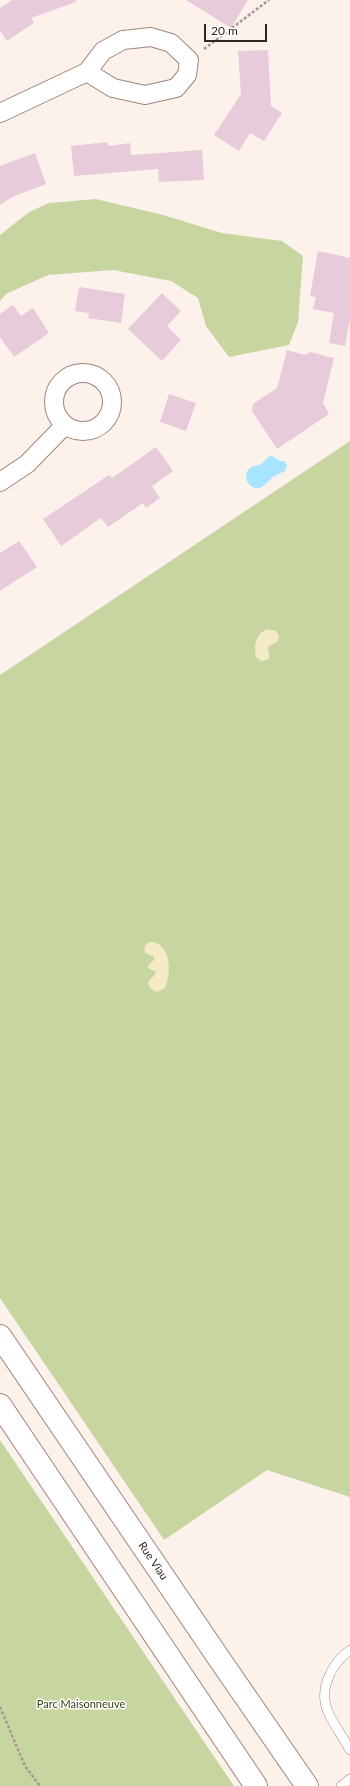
<!DOCTYPE html>
<style>
body{margin:0}
#map{position:relative;width:350px;height:1786px;overflow:hidden;background:#fdf1ec;font-family:Lato,sans-serif}
canvas{display:block}
.scale{position:absolute;left:204px;top:24px;width:63px;height:18px;box-sizing:border-box;border:2px solid #302521;border-top:0;padding-left:5px;font-size:12px;line-height:14px;white-space:nowrap;color:#302521;-webkit-text-stroke:3px #fff;paint-order:stroke}
</style>
<div id="map">
<canvas width="350" height="1786"></canvas>
<div class="scale">20 m</div>
</div>
<script>
const context = document.querySelector('canvas').getContext('2d');
context.lineJoin = 'round';
function paint(path, color) {
  context.fillStyle = color;
  context.fill(path, 'evenodd');
}
function strokePath(path, color, width, dash) {
  context.strokeStyle = color;
  context.lineWidth = width;
  context.lineCap = dash ? 'butt' : 'round';
  context.setLineDash(dash || []);
  context.stroke(path);
}
function label(font, color, halo, rows, align = 'center') {
  context.font = font + ' Lato,sans-serif';
  context.lineWidth = 3;
  context.setLineDash([]);
  context.textBaseline = 'middle';
  context.strokeStyle = halo;
  context.fillStyle = color;
  for (const [text, x, y, turn = 0] of rows) {
    context.save();
    context.translate(x, y);
    context.rotate((+turn || 0) * Math.PI / 180);
    context.textAlign = isNaN(turn) ? turn : align;
    if (halo) context.strokeText(text, 0, 0);
    context.fillText(text, 0, 0);
    context.restore();
  }
}
paint(new Path2D(`
 M 96,199 L 163,215 L 222,233 L 282,241 L 303,256 L 298,322 L 289,345 L 229,357 L 206,326 L 198,298 L 171,281 L 113,270 L 48,275 L 6,294 L 0,301 L 0,235 L 29,212 L 49,203 Z
 M 350,441 L 350,1497 L 267,1470 L 164,1540 L 0,1298 L 0,675 Z
 M 0,1440 L 234,1786 L 0,1786 Z`), '#c7d6a0');
paint(new Path2D(`
 M 267,629 L 276,631 L 279,636 L 278,641 L 268,647 C 268,655 274,660 261,661 L 256,657 C 254,645 255,635 267,629 Z
 M 150,942 C 171,942 172,974 165,988 L 157,992 L 151,989 L 148,984 L 149,980 L 154,976 L 156,972 L 148,968 L 148,965 L 154,960 L 154,957 L 145,953 C 144,947 145,944 150,942 Z`), '#f4eac5');
paint(new Path2D(`
 M 271,455 L 280,461 L 284,461 L 287,465 L 285,471 C 281,473 276,475 273,477 C 267,482 261,493 251,486 C 248,484 247,482 246,478 C 247,466 253,467 261,464 C 264,462 268,457 271,455 Z`), '#a7e5fe');
paint(new Path2D(`
 M 12,0 L 76,0 L 76,2 L 31,18 L 34,23 L 7,41 L 0,31 L 0,8 Z
 M 186,0 L 248,0 L 231,28 Z
 M 268,50 L 271,106 L 282,113 L 264,141 L 250,133 L 239,151 L 214,135 L 241,94 L 238,51 Z
 M 107,142 L 108,146 L 130,143 L 131,155 L 202,150 L 204,180 L 159,182 L 158,169 L 74,176 L 71,146 Z
 M 35,153 L 46,184 L 12,197 L 0,205 L 0,166 Z
 M 318,251 L 350,258 L 350,318 L 345,346 L 329,343 L 334,313 L 313,309 L 316,297 L 310,296 Z
 M 79,287 L 125,294 L 121,323 L 88,318 L 89,313 L 75,311 Z
 M 162,293 L 181,311 L 167,326 L 181,340 L 162,361 L 128,329 Z
 M 13,305 L 21,316 L 33,308 L 49,333 L 14,357 L 0,337 L 0,314 Z
 M 287,350 L 305,355 L 310,352 L 334,358 L 323,403 L 329,414 L 277,449 L 252,411 L 253,404 L 277,388 Z
 M 169,394 L 196,403 L 186,431 L 160,422 Z
 M 156,447 L 173,471 L 152,486 L 160,498 L 146,508 L 143,503 L 108,527 L 101,518 L 61,546 L 43,519 L 109,475 L 112,478 Z
 M 19,541 L 37,567 L 0,591 L 0,553 Z`), '#e7cbda');
const lane = new Path2D(`
 M 350,1650 C 332,1663 318,1689 328,1712 C 334,1725 343,1737 350,1750
 M 341,1786 L 350,1779`);
const street = new Path2D(`
 M 0,113 L 87,72 L 103,51 L 123,40 L 151,37 L 171,43 L 189,60 L 187,75 L 176,88 L 145,95 L 113,88 L 87,72
 M54 402a29 29 0 1 1 58 0a29 29 0 1 1-58 0Z
 M 0,482 L 27,464 L 65,425`);
const secondary = new Path2D(`
 M 0,1336 L 218,1657 L 307,1786
 M 0,1405 L 256,1786`);
strokePath(lane, '#a0847a', 10);
strokePath(street, '#a0847a', 20);
strokePath(secondary, '#a0847a', 24);
strokePath(new Path2D(`
 M 204,49 L 269,0
 M 0,1707 L 25,1766 L 40,1786`), '#a49894', 2.5, [3, 2]);
strokePath(lane, '#fff', 9);
strokePath(street, '#fff', 18);
strokePath(secondary, '#fff', 22);
label('11px', '#302521', '#fff', [
 ["Rue Viau",153,1561,56]
]);
label('11px', '#374211', '#fff', [
 ["Parc Maisonneuve",81,1704]
]);
</script>
